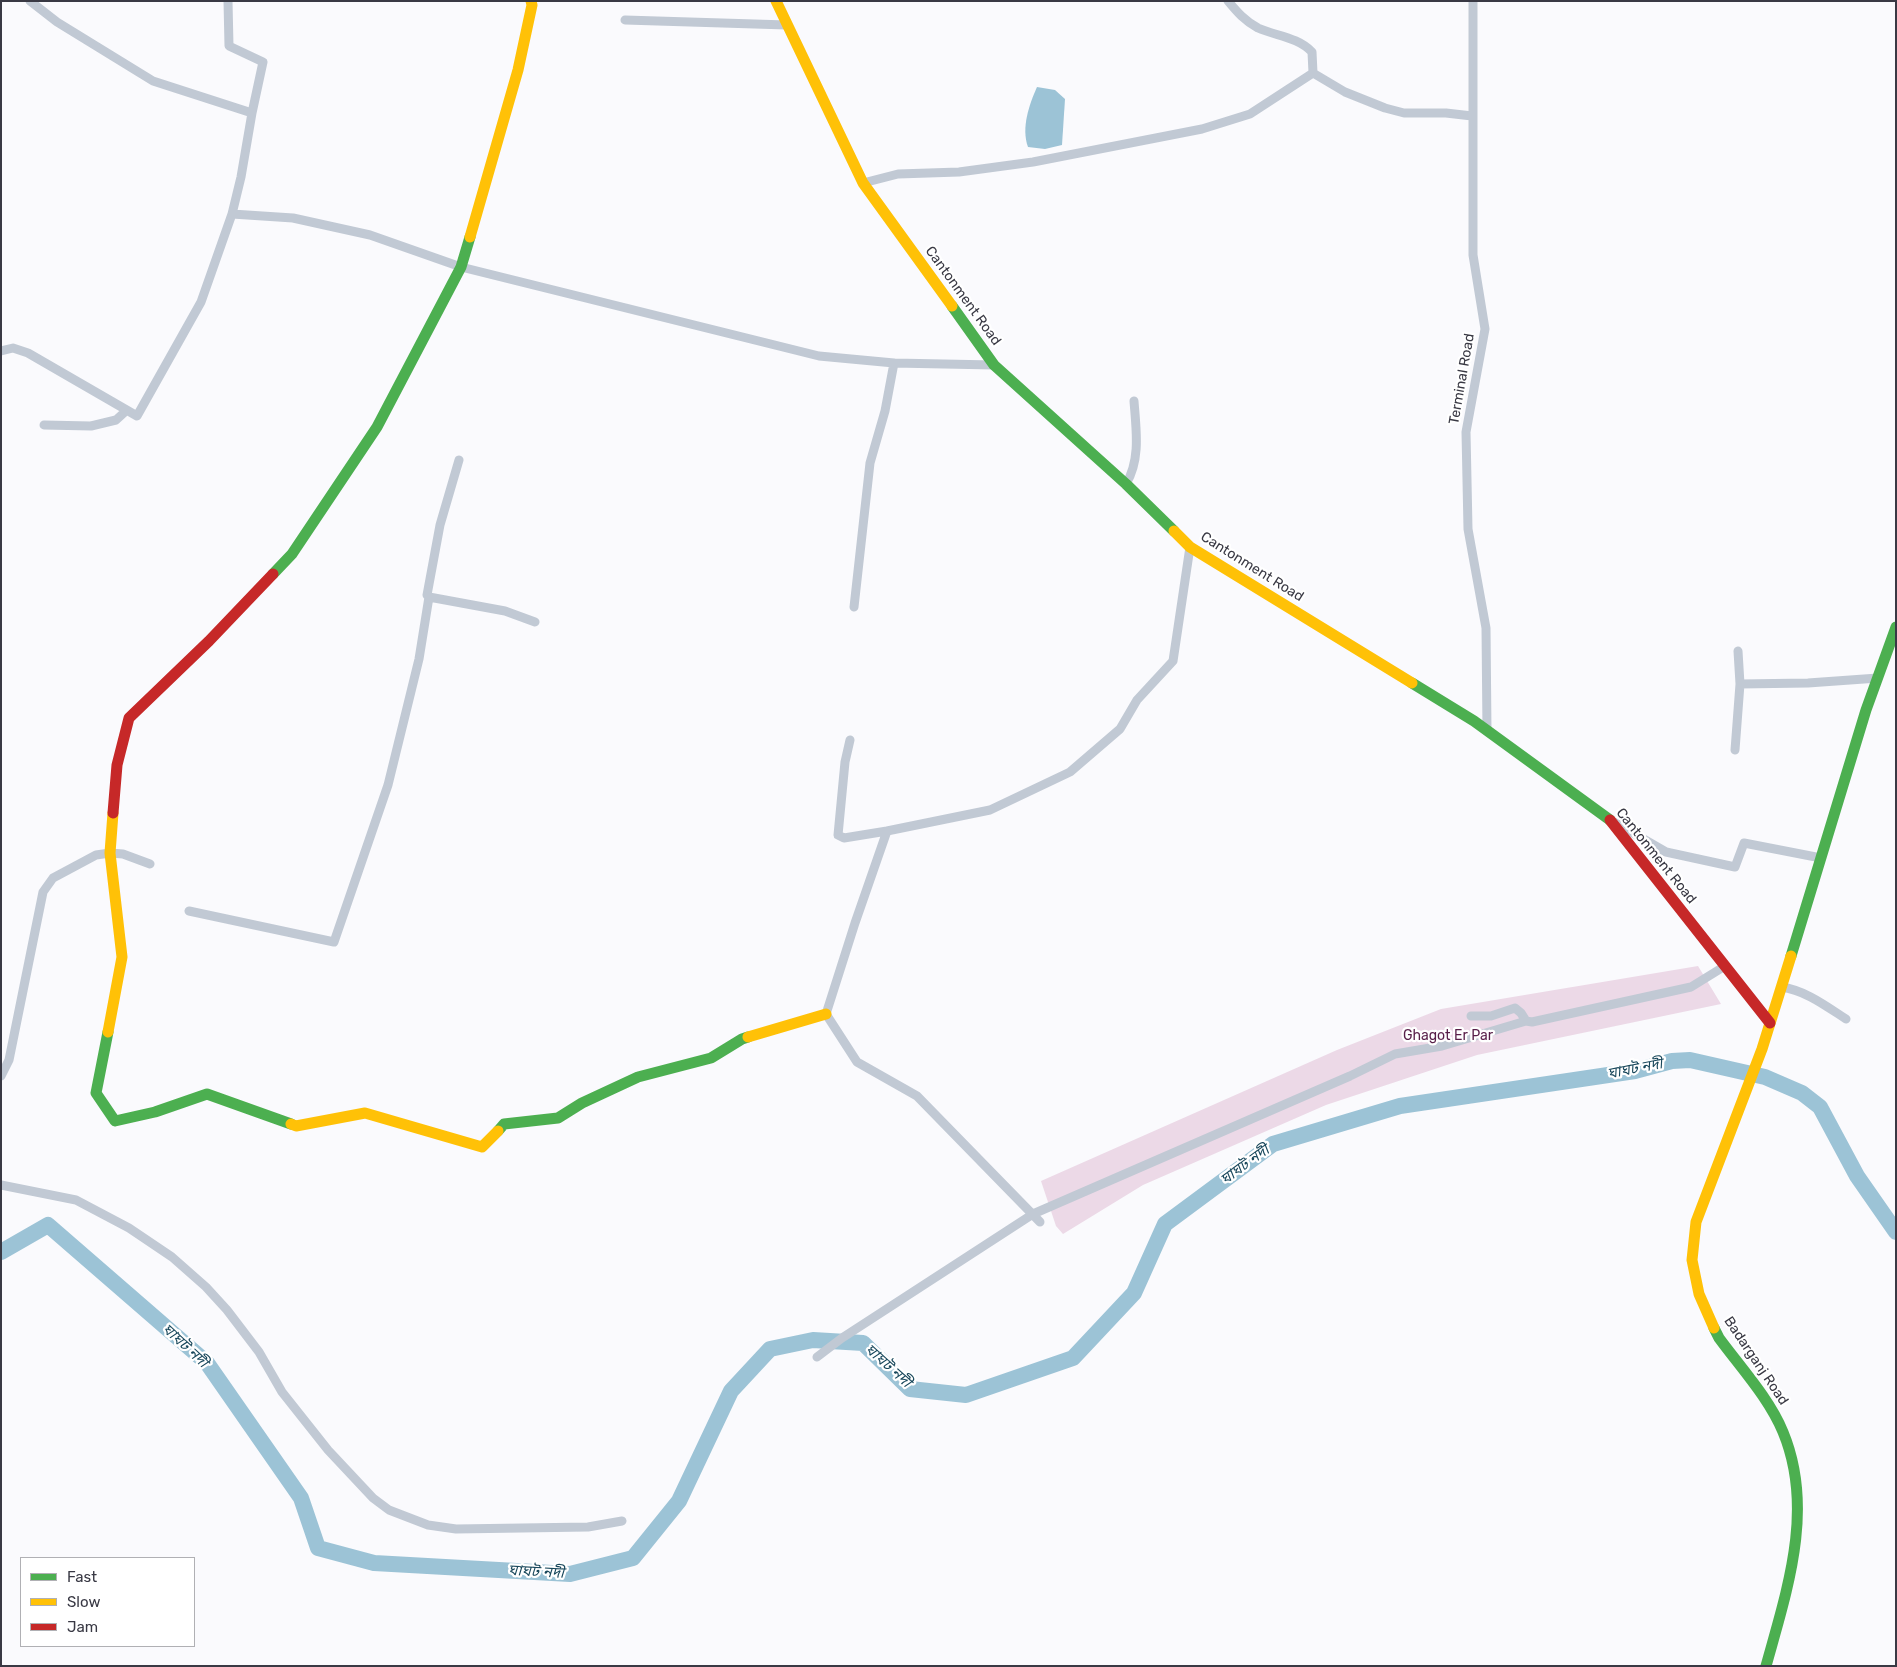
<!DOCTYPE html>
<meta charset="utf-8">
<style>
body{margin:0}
#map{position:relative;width:1897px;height:1667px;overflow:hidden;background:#fafafd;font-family:Rubik,sans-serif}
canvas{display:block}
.frame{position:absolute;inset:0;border:2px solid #393944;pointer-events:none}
.legend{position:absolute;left:20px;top:1557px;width:175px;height:90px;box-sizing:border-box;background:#fff;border:1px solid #b0b0b4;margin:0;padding:6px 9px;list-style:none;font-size:15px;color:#393944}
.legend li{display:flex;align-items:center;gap:10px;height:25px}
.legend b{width:25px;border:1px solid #b0b0b4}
</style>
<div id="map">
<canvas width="1897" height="1667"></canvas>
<div class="frame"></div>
<ul class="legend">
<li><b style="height:6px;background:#4caf50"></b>Fast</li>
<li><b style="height:6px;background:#ffc107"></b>Slow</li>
<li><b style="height:6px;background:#c62828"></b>Jam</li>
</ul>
</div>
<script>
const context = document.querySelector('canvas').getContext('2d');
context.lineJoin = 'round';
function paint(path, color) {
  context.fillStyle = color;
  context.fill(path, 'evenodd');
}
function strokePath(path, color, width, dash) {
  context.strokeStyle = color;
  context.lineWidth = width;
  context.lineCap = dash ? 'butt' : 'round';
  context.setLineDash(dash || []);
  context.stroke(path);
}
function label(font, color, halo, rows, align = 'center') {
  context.font = font + ' Rubik,"Noto Sans Bengali",sans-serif';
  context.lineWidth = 4.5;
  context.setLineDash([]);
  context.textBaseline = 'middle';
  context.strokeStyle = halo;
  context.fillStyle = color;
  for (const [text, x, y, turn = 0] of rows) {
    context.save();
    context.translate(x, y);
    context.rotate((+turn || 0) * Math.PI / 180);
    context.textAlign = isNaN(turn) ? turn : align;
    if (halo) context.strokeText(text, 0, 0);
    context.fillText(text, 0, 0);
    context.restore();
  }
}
paint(new Path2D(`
 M 1698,966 L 1721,1004 L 1477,1055 L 1326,1105 L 1143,1185 L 1063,1234 L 1056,1226 L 1041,1181 L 1337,1050 L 1441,1009 Z`), '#ecd9e7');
paint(new Path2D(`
 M 1037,87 L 1055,90 L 1065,99 L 1062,145 L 1045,149 L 1028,147 C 1021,128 1029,105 1037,87 Z`), '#9cc3d6');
strokePath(new Path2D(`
 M 1,1252 L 48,1225 L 207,1363 L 301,1498 L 318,1548 L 374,1563 L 570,1574 L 633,1558 L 679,1501 L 731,1391 L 770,1349 L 813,1340 L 863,1343 L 910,1389 L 966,1395 L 1073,1358 L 1134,1293 L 1165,1224 L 1273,1144 L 1400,1106 L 1635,1071 L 1672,1061 L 1690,1060 L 1765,1077 L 1802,1093 L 1820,1107 L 1857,1176 L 1896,1232`), '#9cc3d6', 16);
strokePath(new Path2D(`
 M 228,1 L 229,46 L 263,62 L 252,113
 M 1228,1 C 1237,12 1245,21 1258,28 C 1276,36 1298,37 1312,52 L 1313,73 L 1345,92 L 1385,108 L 1404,113 L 1446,113 L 1472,116
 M 1473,1 L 1473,255 L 1485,329 L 1466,432 L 1468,529 L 1486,628 L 1487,731
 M 625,20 L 787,25
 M 863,183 L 898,174 L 959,172 L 1033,162 L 1202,129 L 1250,114 L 1313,73
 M 232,214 L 293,218 L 370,235 L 461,267 L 819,356 L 894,363 L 994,365
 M 1,351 L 13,348 L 28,353 L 137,416 L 201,302 L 232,214 L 241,177 L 252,113 L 153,81 L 57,22 L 30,1
 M 44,425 L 91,426 L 116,420 L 127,410
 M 1126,484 C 1141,459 1136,429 1134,401
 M 429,597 L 505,611 L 535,622
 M 854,607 L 870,463 L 885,411 L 894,363
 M 1740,684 L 1808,683 L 1878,678
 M 850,740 L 845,762 L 838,835 L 844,838 L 887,831
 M 1735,750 L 1740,684 L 1738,651
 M 1614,822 L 1666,852 L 1735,867 L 1744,843 L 1821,858
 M 189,911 L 334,942 L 388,785 L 419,659 L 429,597 L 427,595 L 440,525 L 459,460
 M 1781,987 C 1805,990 1826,1006 1846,1019
 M 1526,1021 L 1532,1022 L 1691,987 L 1725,966
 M 1,1076 L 9,1060 L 43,892 L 53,878 L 96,855 L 110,853 L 123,854 L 150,864
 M 1,1185 L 76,1200 L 129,1228 L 172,1257 L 206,1287 L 227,1310 L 259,1352 L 282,1392 L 328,1450 L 373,1498 L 389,1510 L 428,1525 L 456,1529 L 588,1527 L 622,1521
 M 1040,1222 L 917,1096 L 857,1062 L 826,1014 L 855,923 L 887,831 L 990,810 L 1070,772 L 1120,729 L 1137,700 L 1173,661 L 1190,547
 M 817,1357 L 842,1338 L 1033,1214 L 1350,1076 L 1395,1054 L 1442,1046 L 1526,1021 L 1521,1013 L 1515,1008 L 1491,1016 L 1471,1016`), '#c1c9d4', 9);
strokePath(new Path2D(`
 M 952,306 L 994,365 L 1126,484 L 1174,531
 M 273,574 L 292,554 L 377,427 L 461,267 L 470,237
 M 1412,683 L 1474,721 L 1610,820
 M 1791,956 L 1866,710 L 1896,627
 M 108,1032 L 96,1093 L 115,1121 L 155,1112 L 207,1094 L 291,1124
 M 498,1131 L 504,1124 L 558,1118 L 582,1103 L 638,1077 L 711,1058 L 742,1039 L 748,1037
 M 1714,1328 L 1719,1338 C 1741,1368 1769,1398 1783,1432 C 1815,1509 1787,1590 1766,1666`), '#4caf50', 11);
strokePath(new Path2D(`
 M 776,1 L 863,183 L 952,306
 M 470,237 L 518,70 L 532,5 L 531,1
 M 1174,531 L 1190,547 L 1412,683
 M 108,1032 L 122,957 L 110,853 L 113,813
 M 748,1037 L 826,1014
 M 291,1124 L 296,1126 L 365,1113 L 482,1147 L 498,1131
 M 1714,1328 L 1699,1294 L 1692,1260 L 1696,1222 L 1762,1049 L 1791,956`), '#ffc107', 11);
strokePath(new Path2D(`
 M 113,813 L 117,765 L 129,718 L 209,641 L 273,574
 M 1610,820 L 1770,1023`), '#c62828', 11);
label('14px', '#393944', '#fff', [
 ["Cantonment Road",963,296,54],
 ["Terminal Road",1462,379,-80],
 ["Cantonment Road",1252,567,32],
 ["Cantonment Road",1656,856,51],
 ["Badarganj Road",1756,1361,56]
]);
label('14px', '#581f49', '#fff', [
 ["Ghagot Er Par",1448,1036]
]);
label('italic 15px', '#17465a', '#fff', [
 ["ঘাঘট নদী",1635,1069,-11],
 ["ঘাঘট নদী",1245,1165,-36],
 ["ঘাঘট নদী",185,1346,43],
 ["ঘাঘট নদী",888,1366,42],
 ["ঘাঘট নদী",536,1572,3]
]);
</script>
